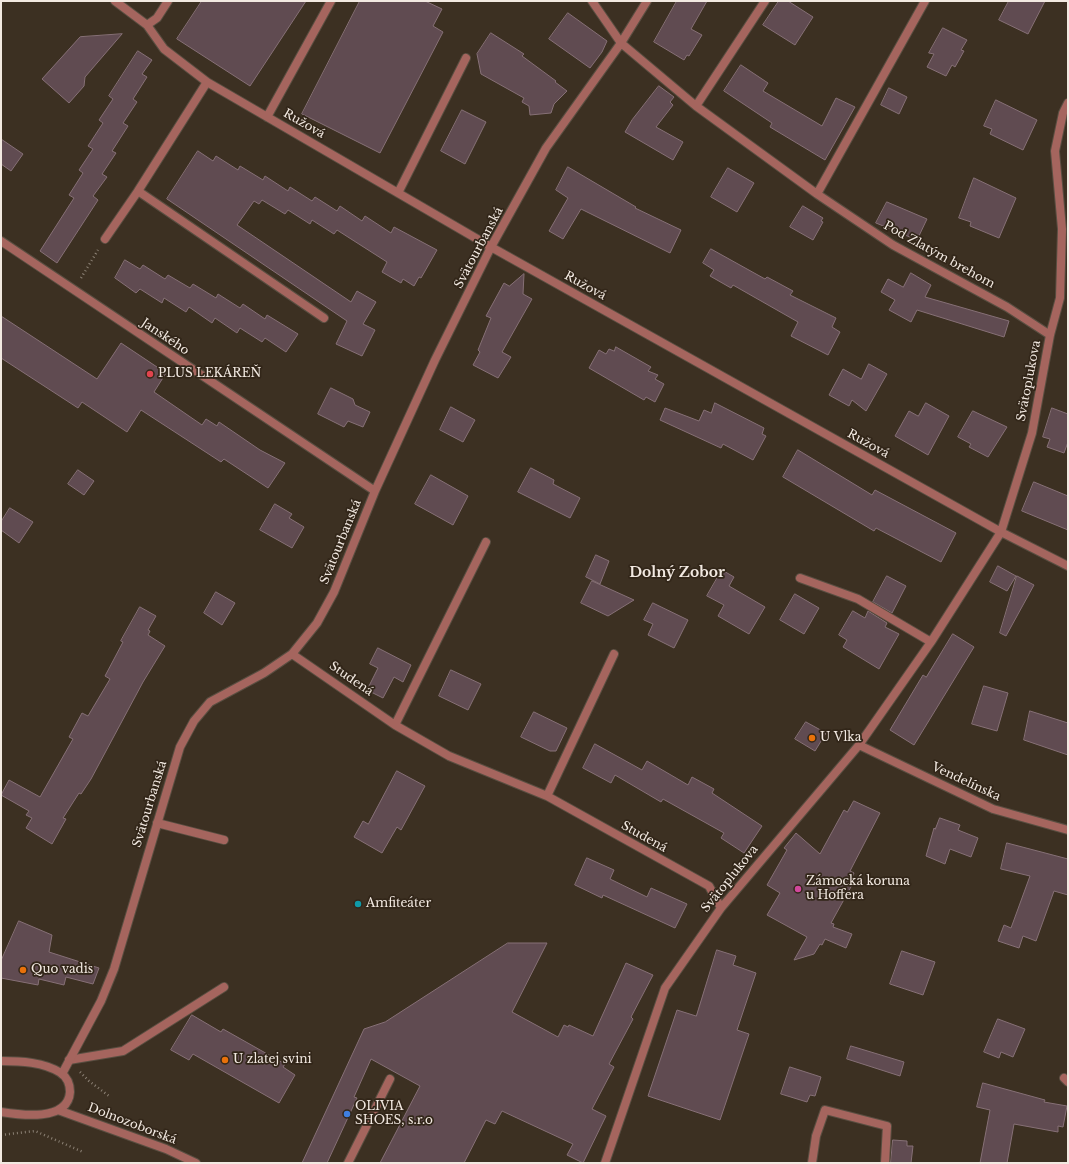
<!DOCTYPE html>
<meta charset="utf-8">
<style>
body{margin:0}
#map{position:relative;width:1069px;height:1164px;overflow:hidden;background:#3c3022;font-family:"Libre Baskerville",serif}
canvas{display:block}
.frame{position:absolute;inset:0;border:2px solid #f2e9e1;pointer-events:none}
</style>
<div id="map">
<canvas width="1069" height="1164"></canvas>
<div class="frame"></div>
</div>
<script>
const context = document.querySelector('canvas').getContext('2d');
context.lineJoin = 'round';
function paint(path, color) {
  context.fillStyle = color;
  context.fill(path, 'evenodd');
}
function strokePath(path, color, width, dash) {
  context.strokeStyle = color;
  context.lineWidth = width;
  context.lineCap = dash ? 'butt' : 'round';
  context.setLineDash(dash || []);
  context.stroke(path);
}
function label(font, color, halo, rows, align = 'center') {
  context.font = font + ' "Libre Baskerville",serif';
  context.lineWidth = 3.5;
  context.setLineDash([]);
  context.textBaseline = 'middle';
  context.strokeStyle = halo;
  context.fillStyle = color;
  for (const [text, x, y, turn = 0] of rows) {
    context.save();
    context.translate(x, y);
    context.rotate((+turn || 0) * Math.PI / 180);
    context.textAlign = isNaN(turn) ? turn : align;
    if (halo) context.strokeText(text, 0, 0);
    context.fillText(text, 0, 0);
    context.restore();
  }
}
const building = new Path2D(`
 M 202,1 L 306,1 L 250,86 L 177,39 Z
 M 360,1 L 425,1 L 442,9 L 433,26 L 443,32 L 380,153 L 302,114 Z
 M 677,1 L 707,1 L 691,29 L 702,35 L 689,56 L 687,55 L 684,60 L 654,42 Z
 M 779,1 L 788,1 L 813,17 L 795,45 L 763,25 Z
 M 1009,1 L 1045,1 L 1028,34 L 999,20 Z
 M 568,13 L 607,41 L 602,52 L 590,68 L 549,39 Z
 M 943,28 L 967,40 L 961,50 L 964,51 L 955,67 L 952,65 L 946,76 L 927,67 L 934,54 L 929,53 Z
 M 491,33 L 524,54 L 522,56 L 556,81 L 555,82 L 567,91 L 554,104 L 551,113 L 530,115 L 529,106 L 522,102 L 524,98 L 481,74 L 477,54 Z
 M 122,34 L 85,77 L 84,86 L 69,103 L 42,79 L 80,37 Z
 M 138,51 L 152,60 L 142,74 L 147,77 L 133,99 L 137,102 L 123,123 L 128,126 L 112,151 L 116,153 L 102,174 L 107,177 L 93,196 L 98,200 L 57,263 L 40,251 L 74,198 L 69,195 L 83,173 L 79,170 L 93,149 L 88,146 L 103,123 L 99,120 L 113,99 L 109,96 Z
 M 741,65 L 768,83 L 763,91 L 822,126 L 836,98 L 855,107 L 825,160 L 770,127 L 772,123 L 724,91 Z
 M 659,86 L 674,97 L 670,102 L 673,105 L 656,127 L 683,142 L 673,160 L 625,132 L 632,120 Z
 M 889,88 L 907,97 L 899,114 L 881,105 Z
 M 996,100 L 1037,120 L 1023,150 L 990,134 L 992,129 L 984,126 Z
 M 462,110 L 486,122 L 465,164 L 441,151 Z
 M 1,139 L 23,154 L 11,171 L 1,164 Z
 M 198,151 L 213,161 L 216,156 L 238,170 L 240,166 L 263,180 L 265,176 L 288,191 L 290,187 L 312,201 L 315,197 L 337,211 L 340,206 L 362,221 L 365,216 L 391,233 L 394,227 L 437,250 L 421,278 L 419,277 L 414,286 L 403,279 L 401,283 L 382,272 L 387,262 L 337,230 L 334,234 L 312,220 L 310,224 L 288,210 L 285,214 L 262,200 L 259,204 L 254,201 L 237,225 L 351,302 L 357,291 L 376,302 L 363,324 L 375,330 L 362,356 L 336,344 L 347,321 L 167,199 Z
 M 568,167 L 636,207 L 635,208 L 681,230 L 670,253 L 581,209 L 563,239 L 549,231 L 568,198 L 556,190 Z
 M 728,168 L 754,183 L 737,212 L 711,197 Z
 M 974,178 L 1016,198 L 999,238 L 970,226 L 971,222 L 959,218 Z
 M 887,202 L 927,219 L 917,240 L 876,223 Z
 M 803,206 L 823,218 L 821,221 L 823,222 L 813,240 L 790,227 Z
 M 711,249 L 765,279 L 767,277 L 793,291 L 790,295 L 836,318 L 832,327 L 840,332 L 828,355 L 791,336 L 798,322 L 733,285 L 731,288 L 710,276 L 714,270 L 703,263 Z
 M 125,260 L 140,269 L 143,265 L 165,279 L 168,275 L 190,288 L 193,284 L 216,298 L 218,294 L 240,308 L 243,304 L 265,319 L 267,315 L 298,334 L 286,352 L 265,338 L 262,342 L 240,328 L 237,333 L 215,318 L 212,323 L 189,307 L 186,312 L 164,298 L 162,303 L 140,289 L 136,293 L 115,278 Z
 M 911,273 L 931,285 L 925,297 L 1009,321 L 1004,337 L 917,310 L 911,322 L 889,310 L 895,300 L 881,292 L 888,279 L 903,287 Z
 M 524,274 L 523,294 L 532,299 L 502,352 L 511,357 L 498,378 L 473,365 L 480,352 L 478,350 L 491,318 L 486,316 L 504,283 L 509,286 Z
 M 1,316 L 97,379 L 121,343 L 166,373 L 154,392 L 202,425 L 206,419 L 217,426 L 219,422 L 260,450 L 285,463 L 268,488 L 224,459 L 221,462 L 141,410 L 127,432 L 82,402 L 78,408 L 1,358 Z
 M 616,347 L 651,367 L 648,371 L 658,375 L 655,379 L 664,384 L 655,402 L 646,397 L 644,400 L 589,368 L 599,350 L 606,354 L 609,349 L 614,351 Z
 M 869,364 L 887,374 L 866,411 L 852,400 L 849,406 L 829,395 L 843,369 L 861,379 Z
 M 331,388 L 353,399 L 355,405 L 370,412 L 363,427 L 348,421 L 344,427 L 318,414 Z
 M 715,403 L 764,428 L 762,434 L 766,436 L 753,460 L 723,444 L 721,448 L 660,420 L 665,408 L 699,421 L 704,410 L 711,413 Z
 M 926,403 L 949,416 L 928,455 L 895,436 L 909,411 L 918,416 Z
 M 451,407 L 475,420 L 463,442 L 440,430 Z
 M 1052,408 L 1068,414 L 1068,442 L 1064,453 L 1047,447 L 1050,439 L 1043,437 Z
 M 973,411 L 1007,427 L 988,457 L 969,447 L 971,444 L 958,437 Z
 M 798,450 L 872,495 L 875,490 L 956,533 L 941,562 L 876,528 L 874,531 L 783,477 Z
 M 531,468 L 554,480 L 553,484 L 580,498 L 570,518 L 518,492 Z
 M 78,470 L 94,481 L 84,495 L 68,484 Z
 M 431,475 L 468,496 L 453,525 L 415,504 Z
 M 1034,482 L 1068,496 L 1068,530 L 1022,511 Z
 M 275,504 L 292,514 L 289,518 L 304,527 L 292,548 L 260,530 Z
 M 10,508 L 33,522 L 19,543 L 1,530 L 1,522 Z
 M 596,555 L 609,561 L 600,584 L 586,577 Z
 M 998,566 L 1016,576 L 1007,591 L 990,582 Z
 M 722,570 L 734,577 L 729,586 L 765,607 L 749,634 L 718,616 L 724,605 L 707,596 Z
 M 887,576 L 906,586 L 892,613 L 873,602 Z
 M 1017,576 L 1034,585 L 1006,636 L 1000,633 Z
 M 592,581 L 634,600 L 608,616 L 581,603 Z
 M 216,592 L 235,603 L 222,625 L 204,613 Z
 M 795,594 L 819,608 L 804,634 L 780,620 Z
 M 653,603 L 688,620 L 674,648 L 648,635 L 653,624 L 644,620 Z
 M 140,607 L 156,616 L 148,630 L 150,631 L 148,635 L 165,646 L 143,682 L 91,779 L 81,794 L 79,793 L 63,818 L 66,819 L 52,844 L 26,828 L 32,818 L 26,815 L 29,811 L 1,795 L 9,780 L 40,797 L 73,739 L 69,737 L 82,713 L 88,716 L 110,679 L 105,676 L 123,642 L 121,641 Z
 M 853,611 L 865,618 L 868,611 L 887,623 L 885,627 L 899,634 L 879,669 L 843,647 L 847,640 L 839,635 Z
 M 953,634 L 974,647 L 914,745 L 890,730 L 923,675 L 926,677 Z
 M 378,648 L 411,665 L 403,682 L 394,677 L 383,698 L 367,690 L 378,668 L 370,664 Z
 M 451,670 L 481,684 L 468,710 L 439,696 Z
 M 984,686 L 1008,693 L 997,731 L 972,724 Z
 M 1030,711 L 1068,723 L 1068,755 L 1024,740 Z
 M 534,712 L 567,728 L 556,751 L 550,751 L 521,737 Z
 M 806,722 L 826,733 L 815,751 L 795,739 Z
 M 595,744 L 642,770 L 647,761 L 688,785 L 692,777 L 714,789 L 712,793 L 762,826 L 744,853 L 721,838 L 724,833 L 663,799 L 661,802 L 615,775 L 611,783 L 583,768 Z
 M 397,771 L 425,786 L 401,830 L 397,827 L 382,853 L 354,837 L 363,821 L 368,824 Z
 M 854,801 L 880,813 L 850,871 L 854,873 L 849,884 L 852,885 L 831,923 L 834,924 L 833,927 L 852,934 L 846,948 L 825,939 L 822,945 L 820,944 L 814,954 L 794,960 L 807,937 L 767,915 L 780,893 L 767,885 L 787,850 L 784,848 L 796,833 L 820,854 L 844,810 L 847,812 Z
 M 940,818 L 960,825 L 958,830 L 978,838 L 971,857 L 950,849 L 945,864 L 926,856 L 934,828 L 935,829 Z
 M 1007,843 L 1068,859 L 1068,895 L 1054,891 L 1036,941 L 1023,936 L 1019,948 L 998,941 L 1004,925 L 1011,928 L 1030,876 L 1001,869 Z
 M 587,858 L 614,870 L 610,879 L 647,897 L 651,888 L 687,904 L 675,928 L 603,895 L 602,898 L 575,885 Z
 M 19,921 L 52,935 L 49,952 L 99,968 L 93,984 L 66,977 L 64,985 L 39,979 L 38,985 L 1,978 L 1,961 Z
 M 508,943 L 547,943 L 512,1012 L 558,1037 L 564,1025 L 568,1027 L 569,1025 L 593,1036 L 626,963 L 653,975 L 631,1017 L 633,1019 L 609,1064 L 614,1067 L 592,1109 L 606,1116 L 583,1163 L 567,1155 L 573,1144 L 502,1111 L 495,1124 L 486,1120 L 464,1163 L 380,1163 L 420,1086 L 371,1059 L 354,1097 L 357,1098 L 327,1163 L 302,1163 L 364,1029 L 385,1022 Z
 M 717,950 L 736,956 L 733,965 L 756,973 L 737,1030 L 749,1034 L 720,1120 L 648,1096 L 677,1010 L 696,1016 Z
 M 902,951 L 935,962 L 923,995 L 890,984 Z
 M 192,1015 L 221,1032 L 223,1029 L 285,1064 L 283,1067 L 295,1075 L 279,1103 L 193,1054 L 189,1060 L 171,1050 Z
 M 998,1019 L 1025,1029 L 1013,1057 L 1001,1052 L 999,1058 L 984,1052 Z
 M 851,1046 L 904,1062 L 900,1076 L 847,1059 Z
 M 790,1067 L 821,1077 L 815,1096 L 810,1095 L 807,1102 L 781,1094 Z
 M 983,1083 L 1045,1100 L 1044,1102 L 1067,1106 L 1063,1127 L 1058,1126 L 1058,1132 L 1014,1124 L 1007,1163 L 980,1163 L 990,1110 L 977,1107 Z
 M 893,1140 L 907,1141 L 907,1146 L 913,1146 L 911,1163 L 891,1163 Z`);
paint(building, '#604b51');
strokePath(building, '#867076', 1);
const service = new Path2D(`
 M 157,823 L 224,840
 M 69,1060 L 123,1051 L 224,987
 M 1064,1078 L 1068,1082
 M 348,1163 L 390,1079
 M 812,1163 L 816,1136 L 825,1110 L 887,1126 L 885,1163`);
const minor = new Path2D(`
 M 115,1 L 147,25 L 164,49 L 207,82 L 491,247 L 1001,532 L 1068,566
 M 592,1 L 621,43 L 696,106 L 817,194 L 893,245 L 1007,307 L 1050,335
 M 147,25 L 157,18 L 168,1
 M 207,82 L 138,191 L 324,318
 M 696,106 L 765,1
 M 267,117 L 331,1
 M 398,193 L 466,58
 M 817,194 L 925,1
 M 105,239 L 138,191
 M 1,241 L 375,491
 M 800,578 L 858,599 L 931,642
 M 292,654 L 395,725 L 449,756 L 547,796 L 709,886 L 721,908
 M 395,725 L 486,542
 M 859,745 L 993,809 L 1068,830
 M 547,796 L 614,654
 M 62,1074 L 101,1001 L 114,969 L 180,747 L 194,721 L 210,702 L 264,673 L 292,654 L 317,623 L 334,592 L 375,491 L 435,360 L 491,247 L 546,148 L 621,43 L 647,1
 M 605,1163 L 665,988 L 721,908 L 859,745 L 931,642 L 1001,532 L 1032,433 L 1050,335 L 1060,298 L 1062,229 L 1055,151 L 1063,113 L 1068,103`);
const tertiary = new Path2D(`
 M 1,1061 C 20,1061 44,1062 61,1073 C 68,1078 70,1084 70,1092 C 68,1122 20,1115 1,1112
 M 58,1110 L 166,1149 L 196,1163`);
strokePath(service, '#594e41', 10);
strokePath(minor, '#594e41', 10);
strokePath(tertiary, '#594e41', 10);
strokePath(new Path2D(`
 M 81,278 L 98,250
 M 80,1072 L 89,1081 L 109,1096
 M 1,1135 L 35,1131 L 83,1152`), '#8b8074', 2.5, [1, 3]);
strokePath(service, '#a5655e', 8);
strokePath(minor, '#a5655e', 8);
strokePath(tertiary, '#a5655e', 8);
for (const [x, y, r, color] of [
 [150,374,4,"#e0444e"],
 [812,738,4,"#e8710a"],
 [798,889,4,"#d1479c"],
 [358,904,4,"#0f9aa8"],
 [23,970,4,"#e8710a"],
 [225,1060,4,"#e8710a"],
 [347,1114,4,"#3f7fe0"]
]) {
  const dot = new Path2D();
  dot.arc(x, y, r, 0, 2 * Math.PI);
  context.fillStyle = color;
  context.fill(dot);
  strokePath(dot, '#322619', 1.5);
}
label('12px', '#f2e9e1', '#322619', [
 ["Ružová",304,124,30],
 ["Svätourbanská",479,248,-62],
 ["Pod Zlatým brehom",939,255,29],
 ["Ružová",585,286,29],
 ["Janského",165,337,34],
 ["Svätoplukova",1029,381,-79],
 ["Ružová",868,444,29],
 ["Svätourbanská",341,542,-68],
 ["Studená",351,679,35],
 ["Vendelínska",966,782,25],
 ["Svätourbanská",150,804,-73],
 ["Studená",644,837,29],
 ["Svätoplukova",730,879,-51],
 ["Dolnozoborská",132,1124,21]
]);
label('12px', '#f2e9e1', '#322619', [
 ["PLUS LEKÁREŇ",158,374],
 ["U Vlka",820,738],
 ["Zámocká koruna",806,882],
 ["u Hoffera",806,896],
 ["Amfiteáter",366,904],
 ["Quo vadis",31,970],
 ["U zlatej svini",233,1060],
 ["OLIVIA",355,1107],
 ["SHOES, s.r.o",355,1121]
], 'left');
label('bold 14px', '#f2e9e1', '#322619', [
 ["Dolný Zobor",677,573]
]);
</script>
